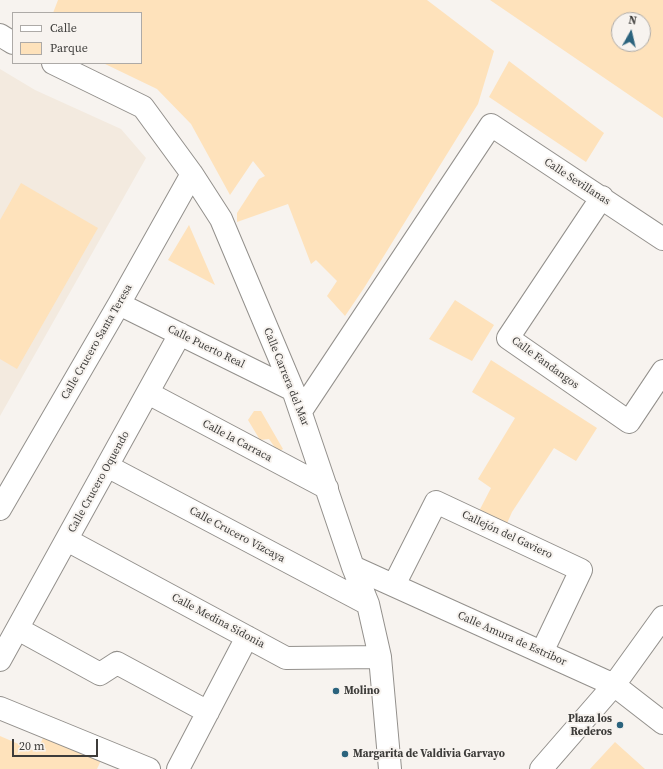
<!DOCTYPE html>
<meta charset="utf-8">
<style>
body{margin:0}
#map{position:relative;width:663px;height:769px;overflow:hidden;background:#f7f3ef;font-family:"Source Serif 4",serif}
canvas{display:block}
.legend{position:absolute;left:12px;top:12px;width:130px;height:52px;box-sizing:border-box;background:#f7f3ef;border:1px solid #adaaa7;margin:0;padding:5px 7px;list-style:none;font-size:12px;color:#3d3c3a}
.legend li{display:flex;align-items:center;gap:8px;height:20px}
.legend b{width:20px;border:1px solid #adaaa7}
.north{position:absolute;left:611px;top:12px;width:40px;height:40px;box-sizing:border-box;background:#f7f3ef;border:1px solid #adaaa7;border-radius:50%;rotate:8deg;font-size:11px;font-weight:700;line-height:16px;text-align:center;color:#3d3c3a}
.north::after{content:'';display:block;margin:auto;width:14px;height:18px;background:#2b637d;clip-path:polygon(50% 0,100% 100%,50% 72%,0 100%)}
.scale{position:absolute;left:12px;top:739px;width:86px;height:18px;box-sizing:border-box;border:2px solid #3d3c3a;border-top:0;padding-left:5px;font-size:12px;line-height:14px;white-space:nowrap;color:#3d3c3a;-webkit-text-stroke:3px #f7f3ef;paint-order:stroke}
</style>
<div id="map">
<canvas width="663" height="769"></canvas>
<ul class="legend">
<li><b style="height:5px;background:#fff"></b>Calle</li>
<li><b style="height:11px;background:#fee2bb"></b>Parque</li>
</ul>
<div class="north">N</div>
<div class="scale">20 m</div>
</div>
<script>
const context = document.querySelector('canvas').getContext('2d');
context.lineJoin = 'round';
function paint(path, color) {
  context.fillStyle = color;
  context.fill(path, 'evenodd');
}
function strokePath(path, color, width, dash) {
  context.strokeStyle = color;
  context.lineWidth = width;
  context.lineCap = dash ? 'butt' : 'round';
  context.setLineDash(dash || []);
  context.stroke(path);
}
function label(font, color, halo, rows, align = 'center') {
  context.font = font + ' "Source Serif 4",serif';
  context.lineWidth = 4;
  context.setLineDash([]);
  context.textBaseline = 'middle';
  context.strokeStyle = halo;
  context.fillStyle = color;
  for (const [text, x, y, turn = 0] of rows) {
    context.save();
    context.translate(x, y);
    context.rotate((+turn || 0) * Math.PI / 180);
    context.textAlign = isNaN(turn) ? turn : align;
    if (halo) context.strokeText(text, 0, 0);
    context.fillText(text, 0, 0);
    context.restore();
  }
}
paint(new Path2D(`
 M 0,69 L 35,90 L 121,129 L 146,158 L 0,416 Z`), '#f3eadf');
paint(new Path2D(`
 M 58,0 L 427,0 L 494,51 L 478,104 L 364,288 L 345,316 L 327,296 L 337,281 L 316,260 L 311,264 L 288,204 L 237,222 L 237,213 L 259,179 L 265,176 L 253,161 L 230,195 L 191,124 L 157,89 L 103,63 L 141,63 L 141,13 L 53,13 Z
 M 490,0 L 663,0 L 663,118 ZM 619,20 L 643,20 L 643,44 L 619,44 Z
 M 509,61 L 604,133 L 586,162 L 489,97 Z
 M 21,183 L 98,228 L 17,369 L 0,359 L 0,220 Z
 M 189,225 L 215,285 L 168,260 Z
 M 455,300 L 494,325 L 472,361 L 429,339 Z
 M 491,360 L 597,428 L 576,461 L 554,448 L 512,512 L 505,528 L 477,515 L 491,488 L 478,479 L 515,418 L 472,392 Z
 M 254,411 L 261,411 L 283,449 L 278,452 L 269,439 L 260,440 L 248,420 Z
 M 45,733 L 103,756 L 97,769 L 0,769 L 0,736 L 37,752 Z
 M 615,742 L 645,769 L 590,769 Z`), '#fee2bb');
const minor = new Path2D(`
 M 0,35 L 13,43
 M 53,63 L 143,107 L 192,174 L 221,219 L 293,390 L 353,567 L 368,604 L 380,657 L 390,769
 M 602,197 L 508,338 L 629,422 L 663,371
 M 119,304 L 293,390
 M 148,393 L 327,488
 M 301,411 L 491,125 L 663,239
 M 107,466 L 368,604
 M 0,509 L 119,304 L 192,174
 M 67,540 L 286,658 L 380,657
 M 353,567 L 614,685 L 663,723
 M 394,585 L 436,502 L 581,570 L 542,652
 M 18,629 L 100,674 L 117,663 L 208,712
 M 0,660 L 180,334
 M 0,708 L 149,769
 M 178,769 L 247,637
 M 541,769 L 614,685 L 663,617`);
strokePath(minor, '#93908c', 24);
strokePath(minor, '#fff', 22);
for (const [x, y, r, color] of [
 [336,691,4,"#2b637d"],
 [620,725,4,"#2b637d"],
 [345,754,4,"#2b637d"]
]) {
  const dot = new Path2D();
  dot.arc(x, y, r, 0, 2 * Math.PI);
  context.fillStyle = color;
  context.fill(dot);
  strokePath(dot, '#f7f3ef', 1.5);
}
label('11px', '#3d3c3a', '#f7f3ef', [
 ["Calle Sevillanas",577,182,33],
 ["Calle Crucero Santa Teresa",97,342,-60],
 ["Calle Puerto Real",206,347,26],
 ["Calle Fandangos",545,363,36],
 ["Calle Carrera del Mar",286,377,68],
 ["Calle la Carraca",237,441,28],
 ["Calle Crucero Oquendo",99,482,-61],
 ["Calle Crucero Vizcaya",237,535,28],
 ["Callejón del Gaviero",507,535,25],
 ["Calle Medina Sidonia",218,621,28],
 ["Calle Amura de Estribor",512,639,24]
]);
label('bold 11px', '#3d3c3a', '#f7f3ef', [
 ["Molino",344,691],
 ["Plaza los",612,719,"right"],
 ["Rederos",612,732,"right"],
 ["Margarita de Valdivia Garvayo",353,754]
], 'left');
</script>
